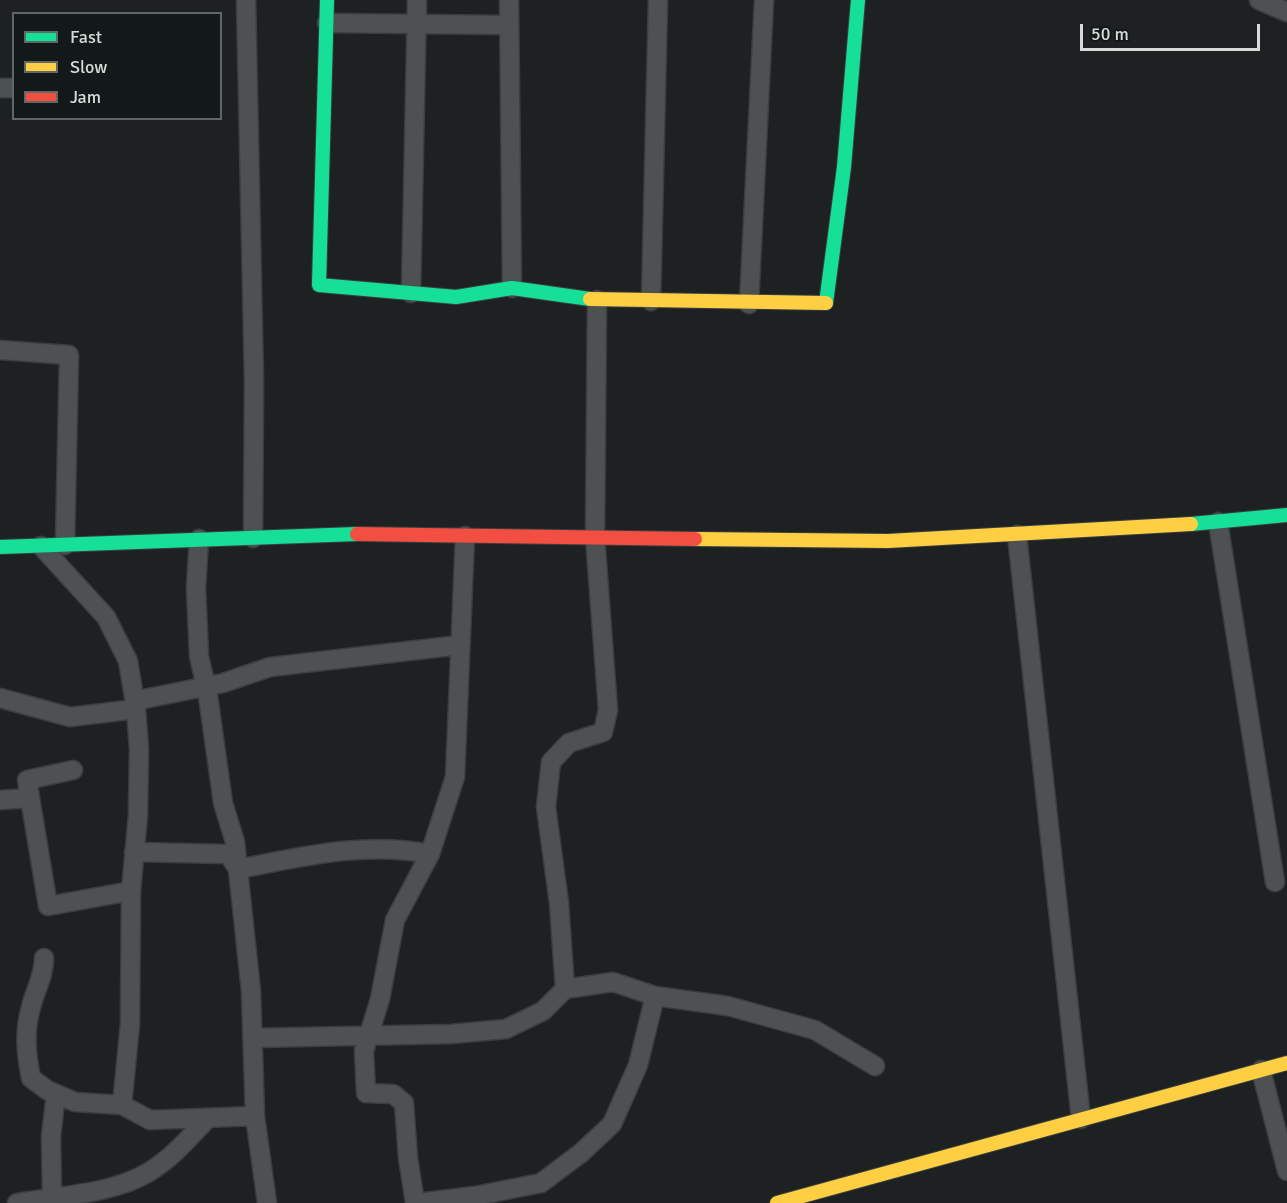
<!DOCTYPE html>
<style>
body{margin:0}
#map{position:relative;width:1287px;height:1203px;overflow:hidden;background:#1d2121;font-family:Signika,sans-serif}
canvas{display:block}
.legend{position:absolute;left:12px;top:12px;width:210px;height:108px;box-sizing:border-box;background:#121918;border:2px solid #606766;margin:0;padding:8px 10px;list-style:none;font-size:18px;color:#d6dbda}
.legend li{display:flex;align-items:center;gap:12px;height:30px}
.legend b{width:30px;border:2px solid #606766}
.scale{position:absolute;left:1080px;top:24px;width:180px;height:27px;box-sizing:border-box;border:3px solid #d6dbda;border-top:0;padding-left:8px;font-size:18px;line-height:21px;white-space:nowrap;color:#d6dbda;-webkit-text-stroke:4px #121918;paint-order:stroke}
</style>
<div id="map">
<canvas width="1287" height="1203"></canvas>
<ul class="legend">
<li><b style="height:8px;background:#16e098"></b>Fast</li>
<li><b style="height:8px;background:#ffcf43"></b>Slow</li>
<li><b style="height:8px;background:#f24e42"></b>Jam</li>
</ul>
<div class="scale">50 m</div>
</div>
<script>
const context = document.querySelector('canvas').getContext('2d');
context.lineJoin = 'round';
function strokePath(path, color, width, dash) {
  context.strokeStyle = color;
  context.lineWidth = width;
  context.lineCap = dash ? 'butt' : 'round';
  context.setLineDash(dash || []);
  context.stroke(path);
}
const street = new Path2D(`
 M 246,0 L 254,381 L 253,538
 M 509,0 L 512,288
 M 1259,0 L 1287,12
 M 327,23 L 509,25
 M 0,88 L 14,88
 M 411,293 L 417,0
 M 651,301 L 658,0
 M 749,304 L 764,0
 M 0,350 L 69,355 L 65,545
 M 1218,522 L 1275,882
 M 1017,535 L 1081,1119
 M 199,539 L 196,588 L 199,656 L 208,696 L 223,803 L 235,842 L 251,991 L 255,1116 L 267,1203
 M 41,546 L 106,617 L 128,661 L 136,709 L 139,749 L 138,815 L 131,891 L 130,1024 L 122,1105
 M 0,698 L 70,717 L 136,709
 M 134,701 L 223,683 L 270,667 L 460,645
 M 73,770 L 27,780 L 48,906 L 131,891
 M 0,800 L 30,798
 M 134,852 L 228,854 L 238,869 C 302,857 365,841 430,854
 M 44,958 C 44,977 35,990 31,1007 C 24,1032 26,1053 31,1078 L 47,1090 L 75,1102 L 122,1105 L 150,1120 L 255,1116
 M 565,989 L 613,982 L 655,996
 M 252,1038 L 451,1034 L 506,1029 L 543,1011 L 565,989 L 559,903 L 546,807 L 551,762 L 569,743 L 603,732 L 608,710 L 595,537 L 597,300
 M 1261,1070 L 1287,1171
 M 52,1197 L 51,1136 L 56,1094
 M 17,1203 C 58,1196 113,1194 149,1172 C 172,1158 189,1138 207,1119
 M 415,1203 L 408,1158 L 404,1103 L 393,1094 L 366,1093 L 364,1051 L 380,999 L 395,920 L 430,854 L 455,777 L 465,536
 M 417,1203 L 475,1196 L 541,1183 L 581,1153 L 612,1124 L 638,1065 L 655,996 L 728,1006 L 815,1030 L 875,1066`);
const fast = new Path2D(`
 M 327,0 L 319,285 L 456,297 L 512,288 L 590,299
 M 826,303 L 844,167 L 858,0
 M 1191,524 L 1287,515
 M 0,547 L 357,534`);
const slow = new Path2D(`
 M 590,299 L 826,303
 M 695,539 L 888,541 L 1191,524
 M 777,1203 L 1287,1063`);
const jam = new Path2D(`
 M 357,534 L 695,539`);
strokePath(street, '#3b3e3e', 21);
strokePath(fast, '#3b3e3e', 16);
strokePath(slow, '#3b3e3e', 16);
strokePath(jam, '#3b3e3e', 16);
strokePath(street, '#4e5151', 18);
strokePath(fast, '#16e098', 14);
strokePath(slow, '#ffcf43', 14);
strokePath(jam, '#f24e42', 14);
</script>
